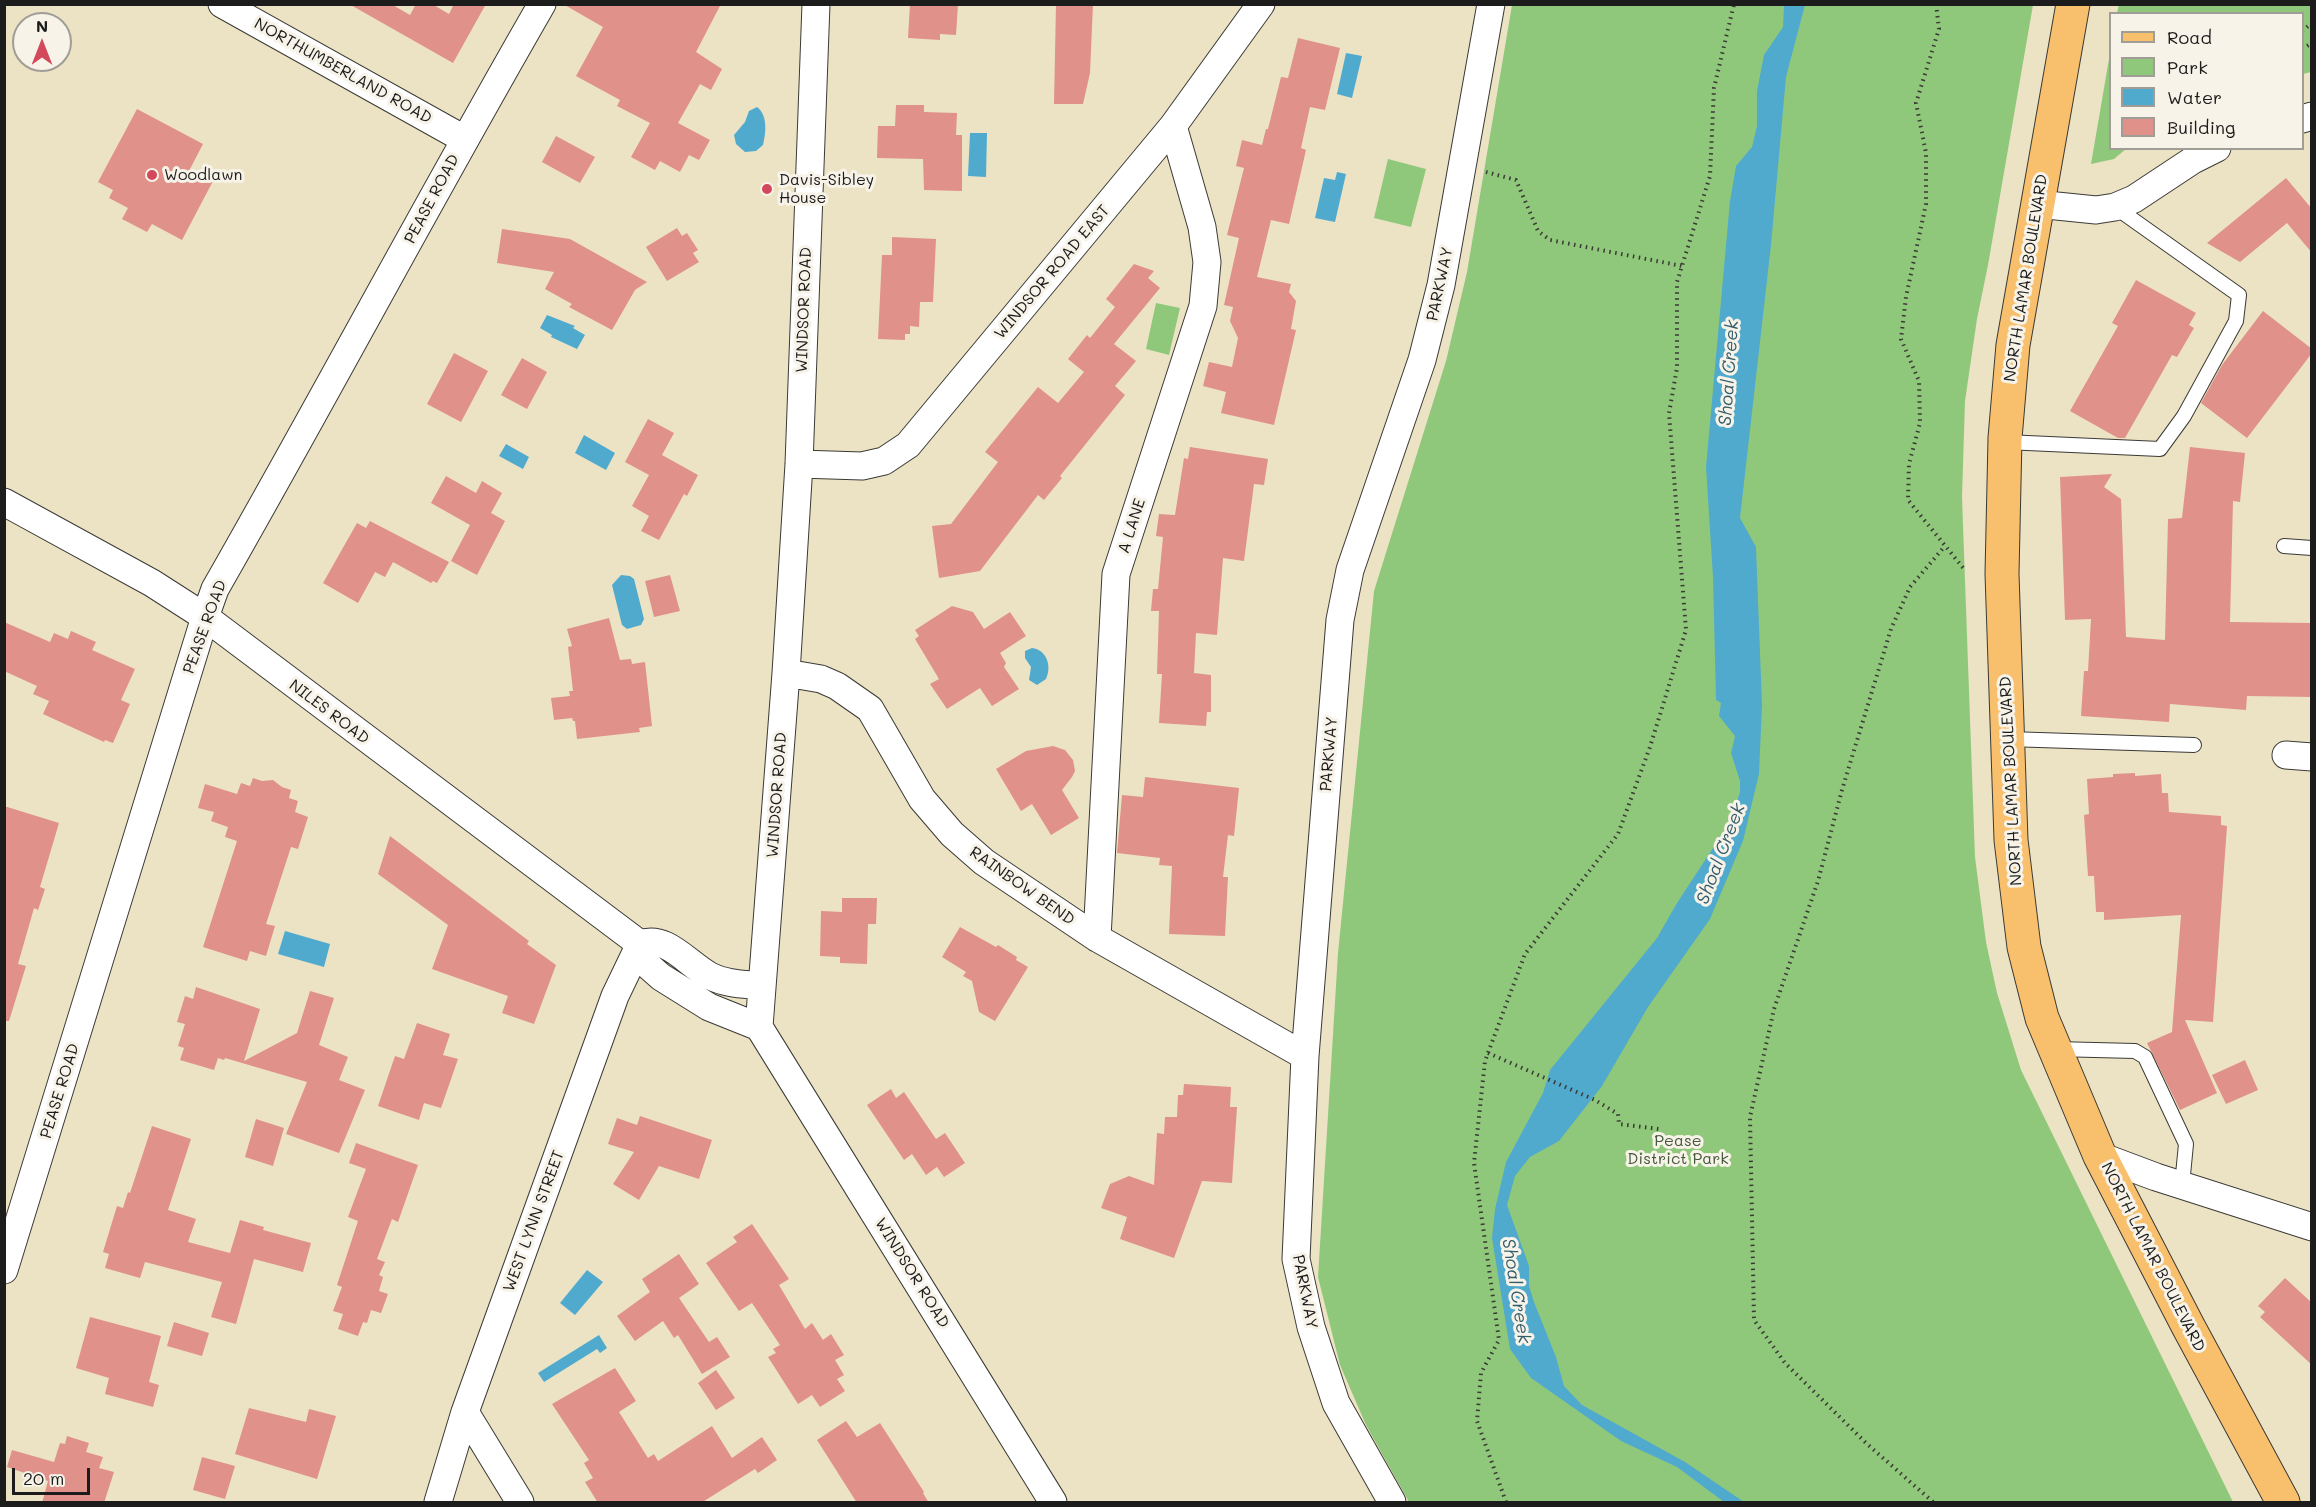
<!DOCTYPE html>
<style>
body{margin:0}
#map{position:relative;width:2316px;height:1507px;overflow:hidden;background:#ece3c5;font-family:Mali,sans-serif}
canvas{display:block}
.frame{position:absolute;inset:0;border:6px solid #1c1c1c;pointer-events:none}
.legend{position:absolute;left:2109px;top:12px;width:195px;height:138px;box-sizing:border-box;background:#f7f3e8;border:2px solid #9f9d96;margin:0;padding:8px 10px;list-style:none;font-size:18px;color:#1c1c1c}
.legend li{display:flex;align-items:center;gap:12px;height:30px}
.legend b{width:30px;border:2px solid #9f9d96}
.north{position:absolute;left:12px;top:12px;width:60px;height:60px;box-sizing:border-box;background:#f7f3e8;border:2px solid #9f9d96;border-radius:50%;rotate:0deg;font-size:16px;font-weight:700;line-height:24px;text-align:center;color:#1c1c1c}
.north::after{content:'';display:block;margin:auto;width:21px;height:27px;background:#d1495b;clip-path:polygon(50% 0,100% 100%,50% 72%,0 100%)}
.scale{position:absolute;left:12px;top:1468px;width:78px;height:27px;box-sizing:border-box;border:3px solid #1c1c1c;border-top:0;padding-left:8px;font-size:18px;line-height:21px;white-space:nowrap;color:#1c1c1c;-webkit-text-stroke:4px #f7f3e8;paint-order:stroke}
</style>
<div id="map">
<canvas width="2316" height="1507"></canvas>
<div class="frame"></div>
<ul class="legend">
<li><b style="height:8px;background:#f8bf6c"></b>Road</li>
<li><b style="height:16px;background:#90c87b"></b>Park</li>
<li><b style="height:16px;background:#50aace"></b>Water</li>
<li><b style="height:16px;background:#e09189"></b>Building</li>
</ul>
<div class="north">N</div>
<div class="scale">20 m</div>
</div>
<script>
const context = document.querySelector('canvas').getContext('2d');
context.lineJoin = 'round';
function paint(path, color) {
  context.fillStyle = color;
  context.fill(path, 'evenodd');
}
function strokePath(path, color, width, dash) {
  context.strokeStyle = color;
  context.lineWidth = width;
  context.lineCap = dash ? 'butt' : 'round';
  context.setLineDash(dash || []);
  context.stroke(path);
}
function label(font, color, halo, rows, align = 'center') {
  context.font = font + ' Mali,sans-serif';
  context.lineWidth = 6;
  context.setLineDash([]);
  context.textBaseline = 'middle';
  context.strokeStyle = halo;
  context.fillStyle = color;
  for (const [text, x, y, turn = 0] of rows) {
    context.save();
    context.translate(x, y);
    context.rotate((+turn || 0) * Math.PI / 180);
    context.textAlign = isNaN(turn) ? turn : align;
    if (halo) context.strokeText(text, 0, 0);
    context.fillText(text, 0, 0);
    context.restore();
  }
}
paint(new Path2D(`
 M 2119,4 L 2311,5 L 2311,72 L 2303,74 L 2302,14 L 2117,13 Z
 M 1512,5 L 2033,5 L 1988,265 L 1977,319 L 1965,401 L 1962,497 L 1975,857 L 1986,942 L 1997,993 L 2021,1070 L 2233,1502 L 1409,1502 L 1366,1425 L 1340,1365 L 1318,1277 L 1338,953 L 1374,591 L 1446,361 L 1467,272 Z
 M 2110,53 L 2110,148 L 2126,149 L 2114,159 L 2091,164 Z
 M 1388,159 L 1426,169 L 1411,227 L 1374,218 Z
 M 1156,303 L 1180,308 L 1169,355 L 1146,349 Z`), '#90c87b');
paint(new Path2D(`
 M 1784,5 L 1805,5 L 1786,77 L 1771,245 L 1740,518 L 1756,547 L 1762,705 L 1759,774 L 1743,841 L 1710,919 L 1648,1007 L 1602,1086 L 1584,1109 L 1559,1141 L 1530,1157 L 1515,1176 L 1507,1205 L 1529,1266 L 1529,1286 L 1534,1302 L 1556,1357 L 1564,1386 L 1582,1405 L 1685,1462 L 1744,1502 L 1724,1502 L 1677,1467 L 1621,1441 L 1531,1378 L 1510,1349 L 1492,1238 L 1495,1209 L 1506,1162 L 1543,1093 L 1550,1070 L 1657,938 L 1677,903 L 1730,822 L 1740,792 L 1740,781 L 1731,753 L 1735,736 L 1719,716 L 1721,703 L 1716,700 L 1713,577 L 1706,467 L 1730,201 L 1736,166 L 1752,147 L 1757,126 L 1757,91 L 1764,55 L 1783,27 Z
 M 1346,53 L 1362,56 L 1352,98 L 1337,94 Z
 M 757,107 C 768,115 766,133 763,145 L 756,151 L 745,152 L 736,144 L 734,135 L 745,122 L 749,111 Z
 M 970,133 L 987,133 L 986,177 L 968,176 Z
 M 1337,172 L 1346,174 L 1335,222 L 1315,218 L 1324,178 L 1335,180 Z
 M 547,315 L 575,326 L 573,328 L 585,335 L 577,349 L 551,337 L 552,335 L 540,328 Z
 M 584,435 L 615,453 L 606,470 L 575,453 Z
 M 506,444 L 529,457 L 523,469 L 499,456 Z
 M 621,575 L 630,576 L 634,579 L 644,619 L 641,625 L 627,629 L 622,625 L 612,585 Z
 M 1032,648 C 1047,650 1052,666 1046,679 L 1037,685 L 1029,680 L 1031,667 L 1025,658 L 1025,651 Z
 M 285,931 L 330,944 L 324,967 L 278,954 Z
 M 587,1270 L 603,1282 L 575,1315 L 560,1303 Z
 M 599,1335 L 607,1348 L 600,1353 L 597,1349 L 544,1382 L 538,1373 Z`), '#50aace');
paint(new Path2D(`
 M 349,4 L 391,4 L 410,15 L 416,4 L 432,4 L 449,14 L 454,4 L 486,4 L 453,63 Z
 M 563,4 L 721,4 L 696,52 L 722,69 L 711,90 L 700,84 L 678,123 L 710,140 L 699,160 L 689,155 L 680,172 L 660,161 L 655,170 L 631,157 L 650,123 L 617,106 L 620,100 L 576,76 L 603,27 Z
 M 910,4 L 958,4 L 956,35 L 940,34 L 940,40 L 908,38 Z
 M 1056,4 L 1093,4 L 1090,73 L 1083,104 L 1054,104 Z
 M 1298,38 L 1340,48 L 1325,110 L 1310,107 L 1301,148 L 1306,150 L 1289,224 L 1271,220 L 1257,277 L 1291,284 L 1289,292 L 1296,301 L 1291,329 L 1296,330 L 1274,425 L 1221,413 L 1226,392 L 1203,386 L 1209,362 L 1232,367 L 1238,338 L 1230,321 L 1233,307 L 1224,305 L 1239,238 L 1227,235 L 1244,168 L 1236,166 L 1242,140 L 1262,145 L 1266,129 L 1268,129 L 1281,77 L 1288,78 Z
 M 896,105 L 924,105 L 924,112 L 957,113 L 956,135 L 962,135 L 962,191 L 924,190 L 923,159 L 877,158 L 878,126 L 895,126 Z
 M 137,109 L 203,144 L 190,169 L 213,181 L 182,240 L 152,224 L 147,232 L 122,219 L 128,208 L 109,198 L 113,190 L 98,182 Z
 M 556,136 L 595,157 L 580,183 L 542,162 Z
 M 2286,178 L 2312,209 L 2312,253 L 2287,223 L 2240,262 L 2207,243 Z
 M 677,228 L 682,236 L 687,233 L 698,250 L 693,253 L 699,262 L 667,281 L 646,247 Z
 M 502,229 L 570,239 L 647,282 L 635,290 L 612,330 L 569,307 L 572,304 L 545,289 L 554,272 L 497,263 Z
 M 892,237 L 936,239 L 933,302 L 920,302 L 919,327 L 910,326 L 910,334 L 905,334 L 905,340 L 878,339 L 882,255 L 892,255 Z
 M 1134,264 L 1154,271 L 1148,278 L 1160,288 L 1114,344 L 1136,361 L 1115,386 L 1125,395 L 1060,476 L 1062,478 L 1044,500 L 1038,495 L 980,571 L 939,578 L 932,526 L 951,524 L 998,462 L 985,452 L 1038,387 L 1058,403 L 1084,372 L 1068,359 L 1087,335 L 1090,338 L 1115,307 L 1106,299 Z
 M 2136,280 L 2196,313 L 2189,325 L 2194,328 L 2177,357 L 2172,355 L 2125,438 L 2118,438 L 2070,411 L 2118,326 L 2112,323 Z
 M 2263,311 L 2312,349 L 2312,353 L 2247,438 L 2201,403 L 2222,365 Z
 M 454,353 L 488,371 L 461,422 L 427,404 Z
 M 522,358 L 547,372 L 527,409 L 501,395 Z
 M 648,419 L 674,433 L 662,455 L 698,475 L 687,496 L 684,494 L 659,540 L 641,531 L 649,516 L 632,506 L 649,475 L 625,462 Z
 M 1190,447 L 1268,459 L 1264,485 L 1254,484 L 1244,561 L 1223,558 L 1217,635 L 1196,633 L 1194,673 L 1211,675 L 1211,712 L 1207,712 L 1206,726 L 1159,723 L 1162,674 L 1157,674 L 1159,611 L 1151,611 L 1153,589 L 1158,589 L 1163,537 L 1156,536 L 1159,514 L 1175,515 L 1184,458 L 1188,459 Z
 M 2190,447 L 2245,453 L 2240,502 L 2233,501 L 2230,622 L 2312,623 L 2312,697 L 2247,696 L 2246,710 L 2170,704 L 2169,722 L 2081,716 L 2084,671 L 2088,671 L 2091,619 L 2065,620 L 2060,477 L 2112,474 L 2104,487 L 2121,499 L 2126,637 L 2165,640 L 2168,519 L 2182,518 Z
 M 446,476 L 476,493 L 482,481 L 502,493 L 491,513 L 505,521 L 477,575 L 451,561 L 470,525 L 431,503 Z
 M 370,521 L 449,562 L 437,583 L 433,581 L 431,583 L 393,562 L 385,577 L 375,572 L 358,603 L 323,583 L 357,523 L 366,528 Z
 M 670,575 L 680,611 L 654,617 L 645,581 Z
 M 952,606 L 973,612 L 984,629 L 1010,612 L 1026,636 L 1000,653 L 1006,663 L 1004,667 L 1019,689 L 992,706 L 980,688 L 947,709 L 930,684 L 939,679 L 915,639 L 919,636 L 915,630 Z
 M 609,618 L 620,660 L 631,659 L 632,664 L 645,662 L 652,726 L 639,728 L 640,732 L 577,739 L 575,721 L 573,721 L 572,718 L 554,720 L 551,698 L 570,696 L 569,691 L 573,691 L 568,647 L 572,646 L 567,629 Z
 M 4,622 L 50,642 L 54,633 L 68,639 L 71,631 L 96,642 L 92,650 L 135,669 L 121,700 L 130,704 L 113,743 L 105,740 L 104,742 L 43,714 L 49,701 L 33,694 L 37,686 L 4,671 Z
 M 1053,746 L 1065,750 L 1073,760 L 1075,771 L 1072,777 L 1062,790 L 1079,818 L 1051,835 L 1032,804 L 1021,811 L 996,769 L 1026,751 Z
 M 2135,773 L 2135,776 L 2161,774 L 2162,793 L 2168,793 L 2169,812 L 2221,816 L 2221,825 L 2227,826 L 2213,1022 L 2185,1020 L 2217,1093 L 2180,1110 L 2147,1043 L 2172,1032 L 2181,915 L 2104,920 L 2104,912 L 2096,912 L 2094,876 L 2088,876 L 2084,815 L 2089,814 L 2087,779 L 2113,777 L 2113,774 Z
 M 1145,777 L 1239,788 L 1234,836 L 1228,835 L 1223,877 L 1228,877 L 1225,936 L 1169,934 L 1172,866 L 1159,865 L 1160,858 L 1117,853 L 1122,795 L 1143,797 Z
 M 253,778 L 262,781 L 273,780 L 282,787 L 291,790 L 289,798 L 298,801 L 295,812 L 308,817 L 298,849 L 291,847 L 266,924 L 275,926 L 266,956 L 250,951 L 247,961 L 203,947 L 237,841 L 225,837 L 228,827 L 211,821 L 214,812 L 198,808 L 205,784 L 237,794 L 241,783 L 250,786 Z
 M 4,806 L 59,823 L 40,887 L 45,889 L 38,910 L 34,908 L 18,964 L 26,966 L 9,1021 L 4,1021 Z
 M 390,836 L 529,941 L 527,944 L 556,965 L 534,1024 L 502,1013 L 508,996 L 432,969 L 448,925 L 378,874 Z
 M 842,898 L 877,898 L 876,924 L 868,924 L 867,964 L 840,963 L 840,957 L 820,956 L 821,911 L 842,912 Z
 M 960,927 L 996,947 L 998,945 L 1017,957 L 1016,960 L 1028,967 L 995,1021 L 979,1012 L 972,981 L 963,976 L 966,972 L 942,957 Z
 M 196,987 L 260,1009 L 244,1061 L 297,1033 L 310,991 L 334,998 L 319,1045 L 348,1057 L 339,1080 L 365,1090 L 339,1153 L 286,1134 L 307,1082 L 225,1058 L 224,1060 L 218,1058 L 214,1070 L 180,1060 L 184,1048 L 178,1046 L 185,1024 L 177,1022 L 185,996 L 193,999 Z
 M 417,1023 L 450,1034 L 443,1055 L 458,1059 L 441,1108 L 424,1103 L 419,1120 L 378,1106 L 395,1056 L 404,1059 Z
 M 2245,1060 L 2258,1090 L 2226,1104 L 2212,1075 Z
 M 1184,1084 L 1231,1087 L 1230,1107 L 1237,1107 L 1232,1183 L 1202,1181 L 1174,1258 L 1120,1239 L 1127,1217 L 1101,1208 L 1110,1184 L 1129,1176 L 1154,1185 L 1157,1133 L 1164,1134 L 1165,1117 L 1177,1117 L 1178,1095 L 1183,1095 Z
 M 891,1089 L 896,1098 L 904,1092 L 936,1139 L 945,1133 L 965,1163 L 944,1177 L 937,1167 L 926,1175 L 912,1154 L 904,1160 L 867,1105 Z
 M 640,1116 L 712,1140 L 699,1179 L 659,1166 L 639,1200 L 613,1184 L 634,1152 L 608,1144 L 617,1118 L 637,1125 Z
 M 256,1119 L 284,1128 L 273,1166 L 245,1157 Z
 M 152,1126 L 191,1139 L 168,1210 L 196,1219 L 188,1242 L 230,1253 L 240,1220 L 264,1227 L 263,1230 L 311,1243 L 303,1272 L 254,1259 L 236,1324 L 211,1317 L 222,1282 L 145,1262 L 140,1278 L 105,1268 L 109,1254 L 103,1252 L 117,1206 L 123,1208 L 128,1192 L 130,1193 Z
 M 356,1143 L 418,1165 L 398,1222 L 392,1219 L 377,1259 L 385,1262 L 379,1275 L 383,1277 L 379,1291 L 388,1294 L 381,1313 L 371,1310 L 367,1323 L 363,1322 L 358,1336 L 338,1329 L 343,1314 L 333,1311 L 342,1287 L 337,1285 L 358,1221 L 348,1217 L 366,1169 L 349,1163 Z
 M 752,1224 L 789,1279 L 779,1285 L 805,1329 L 812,1323 L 823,1340 L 831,1334 L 844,1355 L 835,1360 L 844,1375 L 837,1379 L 845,1391 L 820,1407 L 812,1395 L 798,1404 L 768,1357 L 776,1353 L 773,1349 L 780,1345 L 752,1303 L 739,1311 L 706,1263 L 737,1242 L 733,1237 Z
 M 679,1254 L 699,1284 L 679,1298 L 709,1342 L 717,1337 L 730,1357 L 702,1374 L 678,1335 L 674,1338 L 663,1321 L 635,1341 L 617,1316 L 650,1292 L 642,1279 Z
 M 2285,1278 L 2312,1303 L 2312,1365 L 2260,1317 L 2265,1312 L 2258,1306 Z
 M 90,1317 L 161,1336 L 149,1382 L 159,1385 L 153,1407 L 105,1394 L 109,1378 L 76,1368 Z
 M 174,1322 L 209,1333 L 202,1356 L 167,1346 Z
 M 615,1368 L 636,1401 L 619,1412 L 648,1458 L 654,1454 L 658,1461 L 712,1426 L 732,1458 L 762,1437 L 777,1460 L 758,1473 L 755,1469 L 701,1503 L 598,1503 L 585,1482 L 593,1478 L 584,1463 L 589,1460 L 552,1404 Z
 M 716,1370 L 735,1398 L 716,1410 L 698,1383 Z
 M 249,1408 L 306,1422 L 309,1409 L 336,1416 L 317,1479 L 235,1454 Z
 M 846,1421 L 857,1437 L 880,1423 L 924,1492 L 923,1493 L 929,1503 L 857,1503 L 817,1440 Z
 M 67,1436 L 89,1443 L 86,1452 L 103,1457 L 99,1468 L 114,1472 L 104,1503 L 42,1503 L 48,1481 L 7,1467 L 12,1450 L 54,1462 L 60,1443 L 65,1444 Z
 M 202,1457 L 235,1466 L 225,1499 L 193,1490 Z`), '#e09189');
const lane = new Path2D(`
 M 2005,442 L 2160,449 L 2184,416 L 2236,321 L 2239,295 L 2115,207
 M 2284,546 L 2312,548
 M 2008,739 L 2194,745
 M 2055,1049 L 2135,1051 L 2145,1057 L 2186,1144 L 2182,1185`);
const street = new Path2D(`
 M 222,4 L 464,139
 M 816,4 L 799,464 L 786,673 L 759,1027 L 1053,1502
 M 2302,119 L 2312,116
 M 2037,204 L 2096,210 L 2115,207 L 2134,199 L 2193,160 L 2217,148
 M 799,464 L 862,466 L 884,461 L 908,445 L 1173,126 L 1261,4
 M 4,502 L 152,583 L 205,617 L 640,944 L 640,954 L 644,962 L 661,977 L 709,1007 L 759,1027
 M 786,673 L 821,679 L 837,686 L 870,709 L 922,799 L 952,834 L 984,862 L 1097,938 L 1305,1056
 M 2286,755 L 2312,757
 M 1097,938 L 1116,574 L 1203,306 L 1207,262 L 1202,227 L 1173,126
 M 640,944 C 667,934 687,964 710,976 C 726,984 744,984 762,986
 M 2100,1156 L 2156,1177 L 2312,1227
 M 4,1270 L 205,617 L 215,589 C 326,395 430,198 542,4
 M 465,1412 L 520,1502
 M 438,1502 L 465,1412 L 615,996 L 640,944
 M 1392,1502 L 1336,1403 L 1311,1327 L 1296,1259 L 1305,1056 L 1340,620 L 1350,570 L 1422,360 L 1441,285 L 1491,4`);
const primary = new Path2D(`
 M 2073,4 L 2013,345 L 2005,438 L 2002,574 L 2011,840 L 2024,947 L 2042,1018 L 2100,1156 L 2188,1326 L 2283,1502`);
strokePath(lane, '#3b3a35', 16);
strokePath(street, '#3b3a35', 29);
strokePath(primary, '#3b3a35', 35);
strokePath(new Path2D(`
 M 1936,4 L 1939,29 L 1916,103 L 1926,153 L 1926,204 L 1906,297 L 1901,339 L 1919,381 L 1920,423 L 1909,464 L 1908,500 L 1964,569
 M 2302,31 L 2312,23
 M 2302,49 L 2312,43
 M 1486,172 L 1516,180 L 1538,231 L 1550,240 L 1682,266
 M 1488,1053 L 1595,1100 L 1618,1114 L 1619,1124 L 1659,1129
 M 1506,1502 L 1477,1421 L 1481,1373 L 1499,1340 L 1474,1163 L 1485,1061 L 1525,954 L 1618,834 L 1650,747 L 1686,630 L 1669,413 L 1677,368 L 1677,282 L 1710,176 L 1714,88 L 1734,4
 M 1933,1502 L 1866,1443 L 1785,1363 L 1754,1320 L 1750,1117 L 1774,1009 L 1818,881 L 1842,790 L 1891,629 L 1910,587 L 1945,546`), '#3b3a35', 4, [1.5, 4.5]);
strokePath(lane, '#fff', 14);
strokePath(street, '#fff', 27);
strokePath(primary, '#f8bf6c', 33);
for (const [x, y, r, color] of [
 [152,175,6,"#d1495b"],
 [767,189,6,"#d1495b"]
]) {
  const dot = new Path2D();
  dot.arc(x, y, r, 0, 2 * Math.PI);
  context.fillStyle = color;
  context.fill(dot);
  strokePath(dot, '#f7f3e8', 2);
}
label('16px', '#1c1c1c', '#f7f3e8', [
 ["NORTHUMBERLAND ROAD",343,71,29],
 ["PEASE ROAD",432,199,-62],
 ["WINDSOR ROAD EAST",1052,272,-50],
 ["NORTH LAMAR BOULEVARD",2026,278,-81],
 ["PARKWAY",1440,284,-78],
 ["WINDSOR ROAD",804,310,-88],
 ["A LANE",1132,526,-72],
 ["PEASE ROAD",205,627,-70],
 ["NILES ROAD",329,712,37],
 ["PARKWAY",1329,754,-85],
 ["NORTH LAMAR BOULEVARD",2011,781,-93],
 ["WINDSOR ROAD",777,795,-86],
 ["RAINBOW BEND",1022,886,35],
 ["PEASE ROAD",60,1091,-73],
 ["WEST LYNN STREET",534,1221,-70],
 ["NORTH LAMAR BOULEVARD",2153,1257,63],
 ["WINDSOR ROAD",912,1273,58],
 ["PARKWAY",1305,1292,79]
]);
label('16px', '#1c1c1c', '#f7f3e8', [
 ["Woodlawn",164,175],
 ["Davis-Sibley",779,180],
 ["House",779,198]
], 'left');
label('16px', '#45583d', '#f7f3e8', [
 ["Pease",1678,1141],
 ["District Park",1678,1159]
]);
label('italic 18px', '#335c6c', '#f7f3e8', [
 ["Shoal Creek",1729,373,-86],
 ["Shoal Creek",1721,854,-69],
 ["Shoal Creek",1516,1291,81]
]);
</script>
